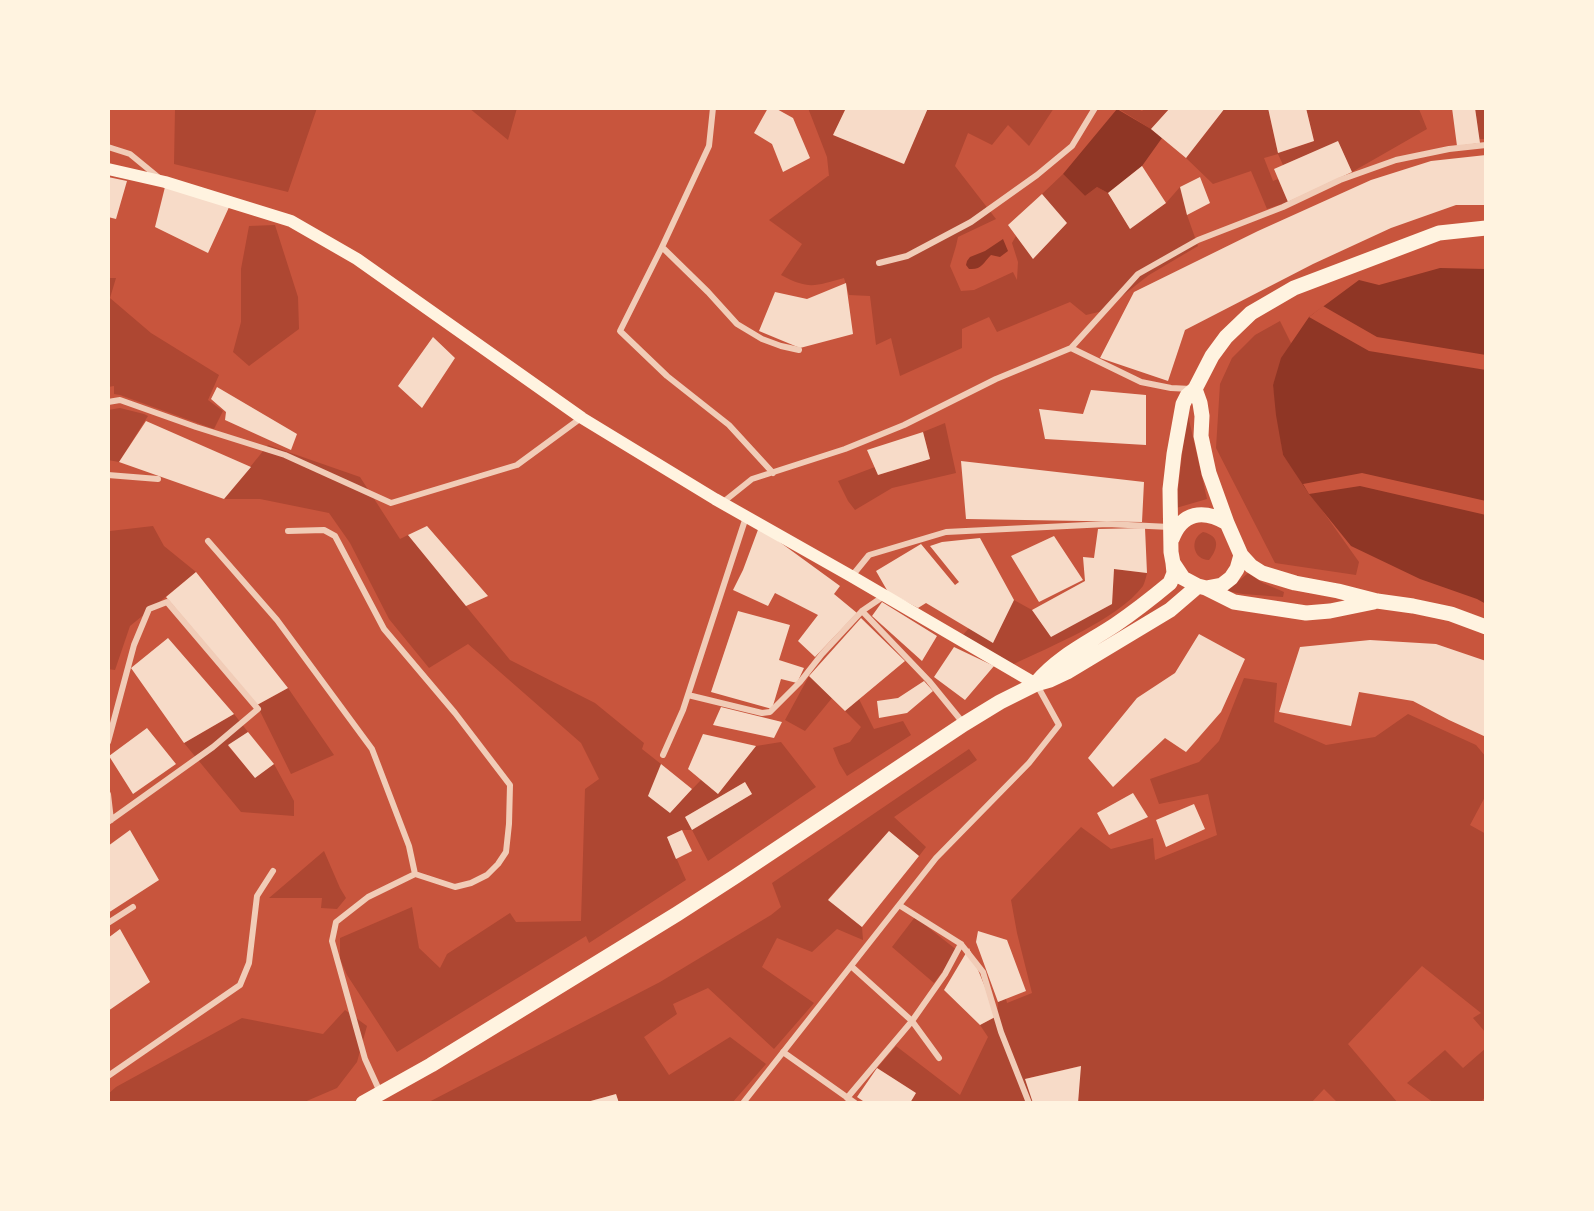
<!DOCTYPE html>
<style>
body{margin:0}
#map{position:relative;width:1594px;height:1211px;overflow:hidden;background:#c8553d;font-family:"Archivo Narrow",sans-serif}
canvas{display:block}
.frame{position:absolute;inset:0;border:110px solid #fff3e0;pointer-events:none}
</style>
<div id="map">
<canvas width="1594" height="1211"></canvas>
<div class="frame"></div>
</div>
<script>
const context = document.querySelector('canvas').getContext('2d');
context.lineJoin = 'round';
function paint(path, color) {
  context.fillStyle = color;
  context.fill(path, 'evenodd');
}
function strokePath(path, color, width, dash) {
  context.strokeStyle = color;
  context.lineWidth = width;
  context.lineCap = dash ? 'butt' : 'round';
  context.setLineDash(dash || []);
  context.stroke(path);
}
paint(new Path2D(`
 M 175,108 L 317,108 L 288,192 L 174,164 Z
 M 469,108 L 517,108 L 508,140 Z
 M 808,108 L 846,108 L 834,135 L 903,164 L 928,108 L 1054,108 L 1029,146 L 1008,125 L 992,145 L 968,133 L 955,166 L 996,219 L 958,237 L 956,246 L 950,266 L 961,291 L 974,290 L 1013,272 L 1017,280 L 1018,262 L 1012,243 L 1016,236 L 1033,259 L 1066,224 L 1042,194 L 1063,174 L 1085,196 L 1097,187 L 1108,193 L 1130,228 L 1166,203 L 1180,187 L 1187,215 L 1198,246 L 1149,275 L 1103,311 L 1086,315 L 1070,302 L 997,332 L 989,317 L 962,329 L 962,348 L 900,376 L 891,338 L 876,345 L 870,296 L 849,295 L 844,278 C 815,286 809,290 781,275 L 802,244 L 769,220 L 828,176 L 829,176 L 827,157 Z
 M 1117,108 L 1136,108 L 1142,111 L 1145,108 L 1170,108 L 1151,129 Z
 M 1225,108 L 1268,108 L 1278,153 L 1314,141 L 1306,108 L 1421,108 L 1419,109 L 1427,129 L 1352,172 L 1338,142 L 1283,165 L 1278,154 L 1264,158 L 1273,181 L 1278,179 L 1288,202 L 1267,209 L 1251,171 L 1213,184 L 1186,158 Z
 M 1475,108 L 1486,108 L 1486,139 L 1479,139 Z
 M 275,225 L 298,297 L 299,329 L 249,366 L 233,352 L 241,322 L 241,269 L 249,226 Z
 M 108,278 L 116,278 L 110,298 L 151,333 L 219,375 L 208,400 L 223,411 L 214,429 L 120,395 L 114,394 L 114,386 L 108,387 Z
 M 1280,321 L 1291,343 L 1273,385 L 1283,455 L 1359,562 L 1356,575 L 1275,563 L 1216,448 L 1220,384 L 1232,358 L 1255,335 Z
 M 120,408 L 144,414 L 148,416 L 119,462 L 108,460 L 108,410 Z
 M 1187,411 L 1207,499 L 1176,508 Z
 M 945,423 L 956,473 L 892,488 L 855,510 L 848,501 L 838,481 L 875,467 L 878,475 L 930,459 L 923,432 Z
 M 268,445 L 360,477 L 400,539 L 408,535 L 510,660 L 595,703 L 644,743 L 642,749 L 661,764 L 670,812 L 701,780 L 718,794 L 756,746 L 781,742 L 816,787 L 708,861 L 692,830 L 682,830 L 667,837 L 686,880 L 589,943 L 586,936 L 397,1052 L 347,975 L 340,959 L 340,938 L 412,907 L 419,948 L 440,968 L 447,954 L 510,913 L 516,922 L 581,921 L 585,789 L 599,779 L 581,743 L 468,644 L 429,668 L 389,619 L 350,543 L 329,513 L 260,499 L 224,499 ZM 745,782 L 752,794 L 692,829 L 685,817 Z
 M 153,526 L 164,546 L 196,572 L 130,626 L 115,670 L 108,669 L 108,534 L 110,531 Z
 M 1203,532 C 1221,536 1218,549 1209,560 C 1193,560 1189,539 1203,532 Z
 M 1114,569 L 1147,573 C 1146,577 1145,582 1143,586 C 1117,620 1051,646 1012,665 L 962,636 L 969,628 L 1014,600 L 1032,610 L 1051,636 L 1112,604 Z
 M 1248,573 L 1263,583 L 1284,592 L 1283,597 L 1243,594 L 1227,591 Z
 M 809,676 L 832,698 L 805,731 L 785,720 Z
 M 1244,678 L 1277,683 L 1274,722 L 1326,745 L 1375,737 L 1408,714 L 1476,745 L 1486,757 L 1486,795 L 1470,825 L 1486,834 L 1486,1033 L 1473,1018 L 1481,1013 L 1422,966 L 1348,1044 L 1398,1103 L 1338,1103 L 1324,1089 L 1311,1103 L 1078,1103 L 1080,1066 L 1025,1079 L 1033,1103 L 910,1103 L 916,1093 L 877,1068 L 896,1046 L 960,1095 L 988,1037 L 980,1025 L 997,1016 L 998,1002 L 1006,999 L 1007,1003 L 1032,993 L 1017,933 L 1011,900 L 1081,827 L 1111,849 L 1153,838 L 1155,860 L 1217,835 L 1208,794 L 1159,804 L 1150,779 L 1199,762 L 1219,741 Z
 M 288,688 L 334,755 L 291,774 L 257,705 Z
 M 859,699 L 874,729 L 903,721 L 911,735 L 847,776 L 839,763 L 833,748 L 850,742 L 861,727 L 845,711 Z
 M 234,714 L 248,732 L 228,746 L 255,777 L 274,764 L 294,801 L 294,816 L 241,812 L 184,743 Z
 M 969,749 L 977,760 L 894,817 L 926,847 L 919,856 L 889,831 L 828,899 L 862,927 L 863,940 L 837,929 L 812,952 L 777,938 L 762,967 L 814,1003 L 774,1049 L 708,988 L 673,1004 L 677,1014 L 644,1037 L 669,1075 L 730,1037 L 766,1064 L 732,1103 L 619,1103 L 616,1094 L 584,1103 L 427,1103 L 660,982 L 771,915 L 781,907 L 772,883 Z
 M 324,851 L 340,888 L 346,898 L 337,909 L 321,908 L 322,898 L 269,898 Z
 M 915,917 L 958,951 L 934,983 L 892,947 Z
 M 345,1010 L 367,1026 L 357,1062 L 337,1088 L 302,1103 L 108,1103 L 108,1094 L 116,1087 L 242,1018 L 323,1034 Z
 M 1486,1048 L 1486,1096 L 1480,1103 L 1434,1103 L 1407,1083 L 1445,1050 L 1463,1068 Z`), '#ae4732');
paint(new Path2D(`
 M 1117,109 L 1151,129 L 1162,138 L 1142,166 L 1108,193 L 1097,187 L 1085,196 L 1063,174 Z
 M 1003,239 L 1008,251 L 1000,257 L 991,255 C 983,263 982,270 969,269 L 966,265 L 967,261 L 970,257 L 985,251 Z
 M 1440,268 L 1486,269 L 1486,604 L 1477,599 L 1420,579 L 1351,546 L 1309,494 L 1283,455 L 1276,415 L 1273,385 L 1281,358 L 1309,317 L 1359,280 L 1379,285 Z`), '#8f3625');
paint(new Path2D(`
 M 1323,306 L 1377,337 L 1486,355 L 1486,370 L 1369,351 L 1309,317 Z
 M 1362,473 L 1486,501 L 1486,515 L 1360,486 L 1309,494 L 1303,484 Z`), '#c8553d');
paint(new Path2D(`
 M 768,108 L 775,108 L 793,118 L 810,158 L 783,172 L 772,144 L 754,133 Z
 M 846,108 L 928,108 L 904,164 L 833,135 Z
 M 1170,108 L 1225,108 L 1186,158 L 1151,129 Z
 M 1268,108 L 1306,108 L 1314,141 L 1278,153 Z
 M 1452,108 L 1475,108 L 1480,143 L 1457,146 Z
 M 1338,141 L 1352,172 L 1288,202 L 1274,169 Z
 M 1486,155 L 1486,205 L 1456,205 L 1391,228 L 1313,264 L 1185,330 L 1168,381 L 1100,358 L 1134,292 L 1258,231 L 1371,180 L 1431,161 Z
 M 1142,166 L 1166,203 L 1130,229 L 1108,193 Z
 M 108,177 L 127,181 L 116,219 L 108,217 Z
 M 1200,177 L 1210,203 L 1187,215 L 1180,187 Z
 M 165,187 L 230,205 L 208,253 L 155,227 Z
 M 1042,194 L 1067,223 L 1033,259 L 1008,225 Z
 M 846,283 L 853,334 L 800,348 L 759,331 L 775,292 L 807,299 Z
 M 433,337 L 455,358 L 422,408 L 398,386 Z
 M 217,387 L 297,434 L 291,450 L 225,420 L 226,412 L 211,399 Z
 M 1091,390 L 1146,395 L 1146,445 L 1045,439 L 1039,409 L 1083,414 Z
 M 146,421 L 251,467 L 224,499 L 119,462 Z
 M 923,432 L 930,459 L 878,475 L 867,450 Z
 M 961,461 L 1144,482 L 1142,522 L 966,519 Z
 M 427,526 L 488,596 L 466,606 L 408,535 Z
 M 759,527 L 840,586 L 834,594 L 857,613 L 815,657 L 798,641 L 818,615 L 775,593 L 768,606 L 733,590 L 743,570 Z
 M 1145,528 L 1147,573 L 1114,569 L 1112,604 L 1051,637 L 1032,610 L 1085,581 L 1083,557 L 1094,558 L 1098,529 Z
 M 1054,536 L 1083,580 L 1039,602 L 1011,556 Z
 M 980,538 L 1014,600 L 993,643 L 926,603 L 918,608 L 888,592 L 876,571 L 921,544 L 955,585 L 959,582 L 930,546 L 942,542 Z
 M 196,572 L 288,688 L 257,705 L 166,597 Z
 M 882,602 L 937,636 L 922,661 L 872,616 Z
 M 738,611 L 790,625 L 779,660 L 804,668 L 797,683 L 781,679 L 772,709 L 711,692 Z
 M 861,618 L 905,661 L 845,711 L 809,676 Z
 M 1199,634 L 1245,659 L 1221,712 L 1186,752 L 1165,738 L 1113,787 L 1088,758 L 1137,698 L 1175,673 Z
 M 168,638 L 234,714 L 184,743 L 131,668 Z
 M 1370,640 L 1436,644 L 1486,661 L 1486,737 L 1449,720 L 1413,701 L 1359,692 L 1351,726 L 1279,712 L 1300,647 Z
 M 954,647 L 994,666 L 965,700 L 934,677 Z
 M 924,681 L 933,691 L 907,713 L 879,718 L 877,701 L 898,698 Z
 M 721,707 L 782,722 L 774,738 L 713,725 Z
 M 147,728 L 176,764 L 133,794 L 109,756 Z
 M 248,732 L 274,764 L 255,778 L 228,745 Z
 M 703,734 L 756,746 L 718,794 L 688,769 Z
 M 661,764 L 692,789 L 670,813 L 648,796 Z
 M 745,782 L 752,794 L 692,830 L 685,817 Z
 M 1133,793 L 1148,817 L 1109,835 L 1097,813 Z
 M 1194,804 L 1205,829 L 1166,847 L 1156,820 Z
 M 130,830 L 159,880 L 108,913 L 108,846 Z
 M 682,830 L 692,851 L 676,859 L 667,837 Z
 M 889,831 L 919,856 L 862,927 L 828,900 Z
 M 120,929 L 150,982 L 108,1011 L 108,938 Z
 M 978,931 L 1007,940 L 1026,991 L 998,1002 L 976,942 Z
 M 969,948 L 997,1016 L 980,1025 L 944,990 Z
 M 1081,1066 L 1078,1103 L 1033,1103 L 1025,1079 Z
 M 877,1068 L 916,1093 L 910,1103 L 866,1103 L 857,1097 Z
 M 616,1094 L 619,1103 L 587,1103 L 587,1102 Z`), '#f7dbc8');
strokePath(new Path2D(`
 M 713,108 L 709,146 L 662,247 L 620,331 L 667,376 L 729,425 L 773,473
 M 108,147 L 130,154 L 158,177
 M 662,247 L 708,292 L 737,324 L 762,339 L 781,346 L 799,350
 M 879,263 L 907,256 L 971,222 L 1037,175 L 1072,146 L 1095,108
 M 1071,348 L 1138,274 L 1198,240 L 1283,207 L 1340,180 L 1396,160 L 1449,149 L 1486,145
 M 108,402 L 120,400 L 196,427 L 285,455 L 391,503 L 517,465 L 581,418
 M 108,475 L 158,479
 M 722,503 L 752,479 L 845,449 L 904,425 L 996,379 L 1071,348 L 1141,382 L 1171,388 L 1191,389
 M 288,531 L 324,530 L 335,536 L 384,629 L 455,713 L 510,785 L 509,824 L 506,852 L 498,864 L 487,875 L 471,883 L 455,887 L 415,874
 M 208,541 L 277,620 L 372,749 L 409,846 L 415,874 L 368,897 L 336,922 L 332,941 L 365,1059 L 380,1092
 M 852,576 L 869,555 L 946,532 L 1107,524 L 1170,527
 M 862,611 L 929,681 L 964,724
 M 688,695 L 762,713 L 770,712 L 800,682 L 822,654 L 862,611 L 884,596
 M 108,742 L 134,645 L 149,609 L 167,602 L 258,709 L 213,747 L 108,822
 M 663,755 L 683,710 L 746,517
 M 108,794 L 111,820
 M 899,905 L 961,944 L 983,972 L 1001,1032 L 1029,1103
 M 108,923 L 133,907
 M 851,966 L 912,1021 L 939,1058
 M 783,1052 L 855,1103
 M 108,1076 L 240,985 L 249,963 L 257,896 L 273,871
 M 847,1098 L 912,1021 L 945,974 L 961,944
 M 743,1103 L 936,858 L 1029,763 L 1059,725 L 1037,685`), '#f1ccb7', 6);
strokePath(new Path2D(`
 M 108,169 L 165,182 L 291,221 L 357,259 L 582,418 L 715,499 L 851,576 L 1036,684`), '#fff3e0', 12);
strokePath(new Path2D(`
 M 1195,389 L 1200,403 L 1202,416 L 1201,436 L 1209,473 L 1227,523 L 1241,555 L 1251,566 L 1262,573 L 1295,583 L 1338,591 L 1377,601 L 1413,606 L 1451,614 L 1486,627
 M 1172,539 C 1182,512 1203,509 1227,523
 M 1241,555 L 1237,569 L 1231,578 L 1222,585 L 1206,588 L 1198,586 L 1183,578 L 1173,563 L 1171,552 L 1170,489 L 1174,454 L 1183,404 L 1187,396 L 1195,389 L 1212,356 L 1226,337 L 1251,313 L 1294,288 L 1439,233 L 1486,228
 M 1206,588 L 1234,602 L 1306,613 L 1330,611 L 1374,602
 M 1036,683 C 1059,656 1086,644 1115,625 C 1134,612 1152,598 1170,583 L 1174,573 L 1173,563
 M 363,1103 L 431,1065 L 677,914 L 736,876 L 964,724 L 1000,702 L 1036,684 L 1050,680 L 1067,672 L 1170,610 L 1198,586`), '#fff3e0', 15);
</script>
